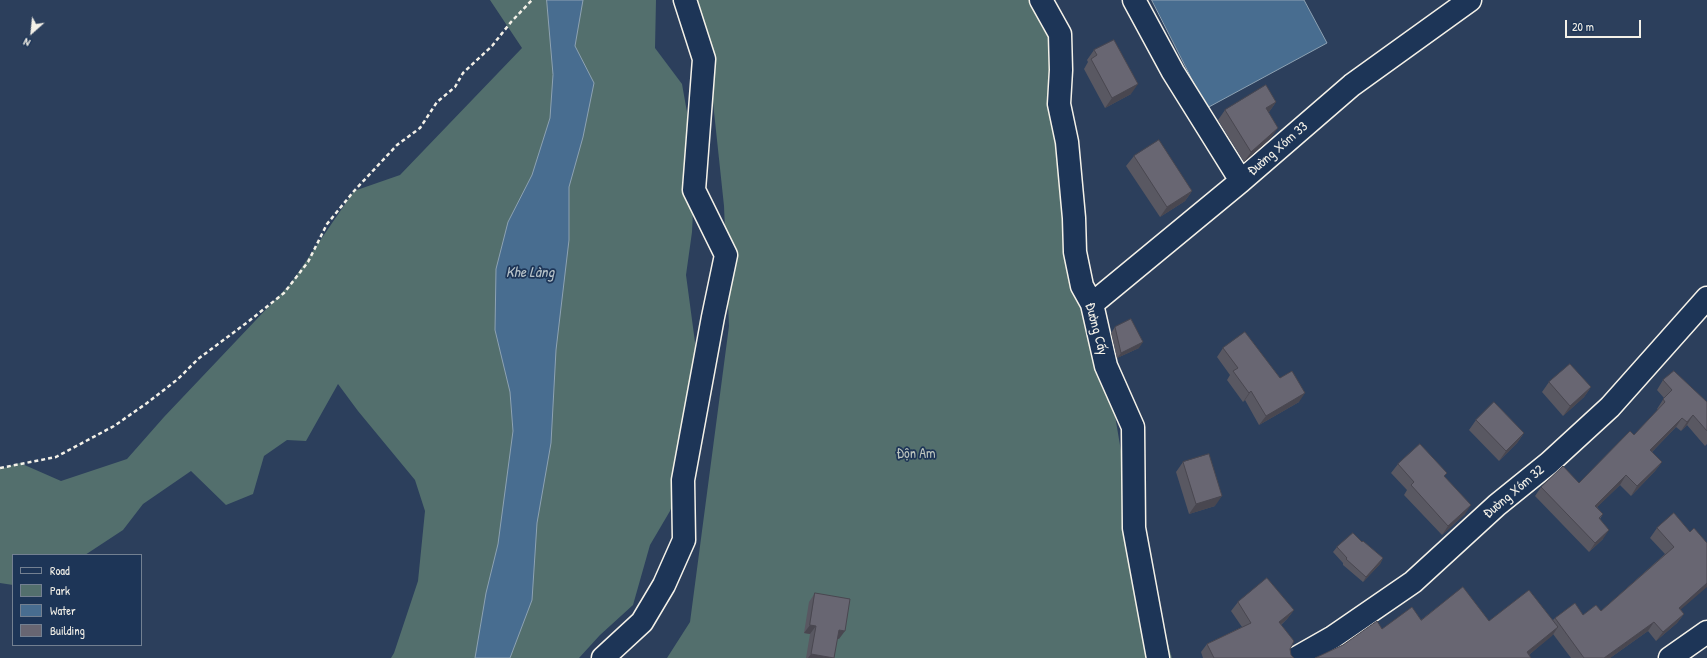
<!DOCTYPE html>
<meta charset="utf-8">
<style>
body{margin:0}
#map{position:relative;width:1707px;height:658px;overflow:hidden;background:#2c3f5c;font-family:"Patrick Hand",sans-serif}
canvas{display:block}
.legend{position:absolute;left:12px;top:554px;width:130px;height:92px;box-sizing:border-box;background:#1d3557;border:1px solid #738091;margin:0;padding:5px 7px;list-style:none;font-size:12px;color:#f4f1e8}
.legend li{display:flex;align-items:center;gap:8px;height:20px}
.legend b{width:20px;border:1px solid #738091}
.north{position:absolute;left:12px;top:12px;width:40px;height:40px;-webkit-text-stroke:3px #1d3557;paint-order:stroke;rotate:207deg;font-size:11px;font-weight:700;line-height:16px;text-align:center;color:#f4f1e8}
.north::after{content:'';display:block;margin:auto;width:14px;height:18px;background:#f4f1e8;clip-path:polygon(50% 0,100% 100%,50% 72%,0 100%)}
.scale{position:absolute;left:1565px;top:20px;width:76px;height:18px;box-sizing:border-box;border:2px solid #f4f1e8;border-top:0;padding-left:5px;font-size:12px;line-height:14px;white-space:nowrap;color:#f4f1e8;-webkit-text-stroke:3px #1d3557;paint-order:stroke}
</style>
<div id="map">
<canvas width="1707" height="658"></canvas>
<ul class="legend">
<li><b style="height:5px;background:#1d3557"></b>Road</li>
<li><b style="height:11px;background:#536f6d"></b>Park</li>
<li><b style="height:11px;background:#486d90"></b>Water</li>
<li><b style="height:11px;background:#686672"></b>Building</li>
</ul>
<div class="north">N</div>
<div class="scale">20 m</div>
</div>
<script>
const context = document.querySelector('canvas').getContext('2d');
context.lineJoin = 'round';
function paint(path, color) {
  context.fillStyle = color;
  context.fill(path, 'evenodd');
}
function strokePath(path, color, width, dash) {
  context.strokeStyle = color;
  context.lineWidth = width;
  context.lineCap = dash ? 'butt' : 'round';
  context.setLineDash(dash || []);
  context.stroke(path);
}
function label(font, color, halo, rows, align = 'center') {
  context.font = font + ' "Patrick Hand",sans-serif';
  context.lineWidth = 3.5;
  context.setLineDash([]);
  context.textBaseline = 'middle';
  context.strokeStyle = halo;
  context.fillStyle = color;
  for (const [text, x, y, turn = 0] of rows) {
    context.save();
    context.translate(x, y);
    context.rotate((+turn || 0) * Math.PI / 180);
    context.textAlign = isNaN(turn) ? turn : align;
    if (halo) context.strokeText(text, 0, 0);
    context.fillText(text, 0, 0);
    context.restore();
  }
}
paint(new Path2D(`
 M 490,0 L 656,0 L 655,48 L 682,84 L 690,129 L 694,190 L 692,232 L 686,275 L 699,372 L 683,480 L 670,511 L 650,545 L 633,605 L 600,635 L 579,658 L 391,658 L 394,653 L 418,581 L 425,511 L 415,480 L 358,411 L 338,384 L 306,441 L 287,440 L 264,456 L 253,494 L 226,505 L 191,471 L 143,504 L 123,530 L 85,555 L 13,555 L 13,585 L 0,583 L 0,469 L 20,463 L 61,481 L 127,459 L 164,417 L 291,283 L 354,191 L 400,175 L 522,48 Z
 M 685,0 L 1043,0 L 1047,13 L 1134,528 L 1172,658 L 667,658 L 690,622 L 729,326 L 724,206 L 710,74 Z`), '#536f6d');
const water = new Path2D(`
 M 547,0 L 583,0 L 575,46 L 594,83 L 583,137 L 569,187 L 569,240 L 556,350 L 551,443 L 537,523 L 532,600 L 510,658 L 475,658 L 486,593 L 498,544 L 513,431 L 510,392 L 495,330 L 496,269 L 508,222 L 532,175 L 550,118 L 553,75 Z
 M 1152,0 L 1304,0 L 1327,43 L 1207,108 Z`);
paint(water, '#486d90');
strokePath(water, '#8da2b3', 1);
const minor = new Path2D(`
 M 1041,0 L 1060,34 L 1061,70 L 1059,104 L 1067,142 L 1074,218 L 1075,252 L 1082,286 L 1092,304 L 1106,366 L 1133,427 L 1134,528 L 1158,658
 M 1134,0 L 1173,72 L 1241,181
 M 1092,304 L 1241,181 L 1352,85 L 1470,0
 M 603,658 L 642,622 L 664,585 L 684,540 L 683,480 L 713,317 L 726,255 L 694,190 L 704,59 L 685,0
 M 1296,658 L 1333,637 L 1413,582 L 1497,505 L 1549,463 L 1610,407 L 1707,298
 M 1670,658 L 1707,632`);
strokePath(minor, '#f4f1e8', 25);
strokePath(new Path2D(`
 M 0,468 L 56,457 L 114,426 L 147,403 L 178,379 L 198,359 L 249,321 L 284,293 L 308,262 L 327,224 L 354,191 L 397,145 L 420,128 L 437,102 L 455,87 L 463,73 L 492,46 L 511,22 L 532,0`), '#f4f1e8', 2.5, [4, 3]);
strokePath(minor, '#1d3557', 22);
paint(new Path2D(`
 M 1094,50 L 1131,94 L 1105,108 L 1084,69 L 1088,62 L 1087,60 Z
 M 1276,102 L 1269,112 L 1271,138 L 1244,162 L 1218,120 L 1225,110 Z
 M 1134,156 L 1192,191 L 1185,201 L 1160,217 L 1126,166 Z
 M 1115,327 L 1139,348 L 1117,358 L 1111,333 Z
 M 1223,348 L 1280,378 L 1299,402 L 1259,425 L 1245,400 L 1243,402 L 1227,380 L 1230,375 L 1217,357 Z
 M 1663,380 L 1707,402 L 1707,444 L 1705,446 L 1687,425 L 1681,431 L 1676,427 L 1652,452 L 1662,462 L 1655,471 L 1631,496 L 1620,485 L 1597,507 L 1603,514 L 1600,519 L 1603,539 L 1589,552 L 1535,496 L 1541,487 L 1579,483 L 1634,435 L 1658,410 L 1657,409 L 1664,398 L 1657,390 Z
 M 1549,382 L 1591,387 L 1584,397 L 1563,416 L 1542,392 Z
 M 1476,420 L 1524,433 L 1517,443 L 1499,461 L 1469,430 Z
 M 1183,462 L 1215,506 L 1189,514 L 1176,472 Z
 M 1398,464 L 1444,477 L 1465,514 L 1442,535 L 1404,495 L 1407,490 L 1391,473 Z
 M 1674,513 L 1681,610 L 1684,614 L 1677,623 L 1656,641 L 1648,631 L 1610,658 L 1571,658 L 1553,634 L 1529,655 L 1382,629 L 1421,620 L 1489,621 L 1553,620 L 1555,618 L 1583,615 L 1601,611 L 1665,554 L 1650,538 L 1657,528 Z
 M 1362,542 L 1383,558 L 1380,564 L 1363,582 L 1343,565 L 1343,563 L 1333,552 L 1337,547 Z
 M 815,593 L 839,639 L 837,639 L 834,658 L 806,658 L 810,634 L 804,633 L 809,602 Z
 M 1238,602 L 1294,610 L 1287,619 L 1281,625 L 1290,649 L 1291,655 L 1294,658 L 1203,658 L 1201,652 L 1207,644 L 1242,627 L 1231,611 Z`), '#595862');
paint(new Path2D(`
 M 1138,84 L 1131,94 L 1105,108 L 1112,98 Z
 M 1276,102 L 1269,112 L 1259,118 L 1266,108 Z
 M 1278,128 L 1271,138 L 1244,162 L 1251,152 Z
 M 1192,191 L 1185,201 L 1160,217 L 1167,207 Z
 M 1143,342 L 1139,348 L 1117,358 L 1121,353 Z
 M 1591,387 L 1584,397 L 1563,416 L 1570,406 Z
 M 1251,391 L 1245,400 L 1243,402 L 1249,393 Z
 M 1305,393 L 1299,402 L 1259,425 L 1266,416 Z
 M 1693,415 L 1687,425 L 1681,431 L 1687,422 Z
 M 1682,418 L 1676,427 L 1644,460 L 1650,450 Z
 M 1524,433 L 1517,443 L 1499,461 L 1506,451 Z
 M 1662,462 L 1655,471 L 1631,496 L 1637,486 Z
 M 1626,475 L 1620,485 L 1589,515 L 1595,506 Z
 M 1222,496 L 1215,506 L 1189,514 L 1196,504 Z
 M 1471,505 L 1465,514 L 1442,535 L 1448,526 Z
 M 1609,530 L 1603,539 L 1589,552 L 1595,543 Z
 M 1383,558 L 1380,564 L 1363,582 L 1366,577 Z
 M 1707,583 L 1707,587 L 1672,617 L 1679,608 Z
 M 1294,610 L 1287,619 L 1273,631 L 1279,622 Z
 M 1684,614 L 1677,623 L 1656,641 L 1663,632 Z
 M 1654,622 L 1648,631 L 1610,658 L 1604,658 Z
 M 810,625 L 816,626 L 810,634 L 804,633 Z
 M 1558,627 L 1552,636 L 1525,658 L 1527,652 Z
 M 839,630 L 845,631 L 839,639 L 833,638 Z
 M 811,654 L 834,658 L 808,658 Z`), '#494750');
const building = new Path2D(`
 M 1114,40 L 1138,84 L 1112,98 L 1091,59 L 1097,55 L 1094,50 Z
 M 1266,85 L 1276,102 L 1266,108 L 1278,128 L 1251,152 L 1225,110 Z
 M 1159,140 L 1192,191 L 1167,207 L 1134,156 Z
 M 1131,319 L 1143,342 L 1121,353 L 1115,327 Z
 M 1245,332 L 1280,378 L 1292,371 L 1305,393 L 1266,416 L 1251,391 L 1249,393 L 1233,371 L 1238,368 L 1223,348 Z
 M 1570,364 L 1591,387 L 1570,406 L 1549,382 Z
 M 1674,371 L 1707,402 L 1707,431 L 1693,415 L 1687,422 L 1682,418 L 1650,450 L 1662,462 L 1637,486 L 1626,475 L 1595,506 L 1603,514 L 1599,518 L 1609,530 L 1595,543 L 1541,487 L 1563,466 L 1579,483 L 1630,431 L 1634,435 L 1665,402 L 1663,399 L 1672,390 L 1663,380 Z
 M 1494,402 L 1524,433 L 1506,451 L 1476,420 Z
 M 1420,444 L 1447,473 L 1444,476 L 1471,505 L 1448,526 L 1411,485 L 1414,482 L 1398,464 Z
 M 1209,454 L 1222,496 L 1196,504 L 1183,462 Z
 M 1674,513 L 1690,532 L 1694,528 L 1707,543 L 1707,583 L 1679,608 L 1684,614 L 1663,632 L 1654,622 L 1604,658 L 1584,658 L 1555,618 L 1575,603 L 1583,615 L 1596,605 L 1601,611 L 1674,547 L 1657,528 Z
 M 1353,533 L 1362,542 L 1363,541 L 1383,558 L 1366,577 L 1346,559 L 1347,558 L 1337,547 Z
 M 1267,578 L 1294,610 L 1279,622 L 1294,641 L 1290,649 L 1291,655 L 1294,658 L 1214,658 L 1207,644 L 1251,623 L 1238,602 Z
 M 1463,587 L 1489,621 L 1529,590 L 1558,627 L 1527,652 L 1531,658 L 1315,658 L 1343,645 L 1377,621 L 1382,629 L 1412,607 L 1421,620 Z
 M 815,593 L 850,599 L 845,631 L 839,630 L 834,658 L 811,654 L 816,626 L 810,625 Z`);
paint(building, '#686672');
strokePath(building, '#494750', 1);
label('14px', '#f4f1e8', '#1d3557', [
 ["Đường Xóm 33",1278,149,-41],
 ["Đường Cấy",1096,329,75],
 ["Đường Xóm 32",1514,492,-40]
]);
label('14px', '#bcc4bd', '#1d3557', [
 ["Độn Am",916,454]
]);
label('italic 15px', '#b8c3c9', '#1d3557', [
 ["Khe Làng",530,273]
]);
</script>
